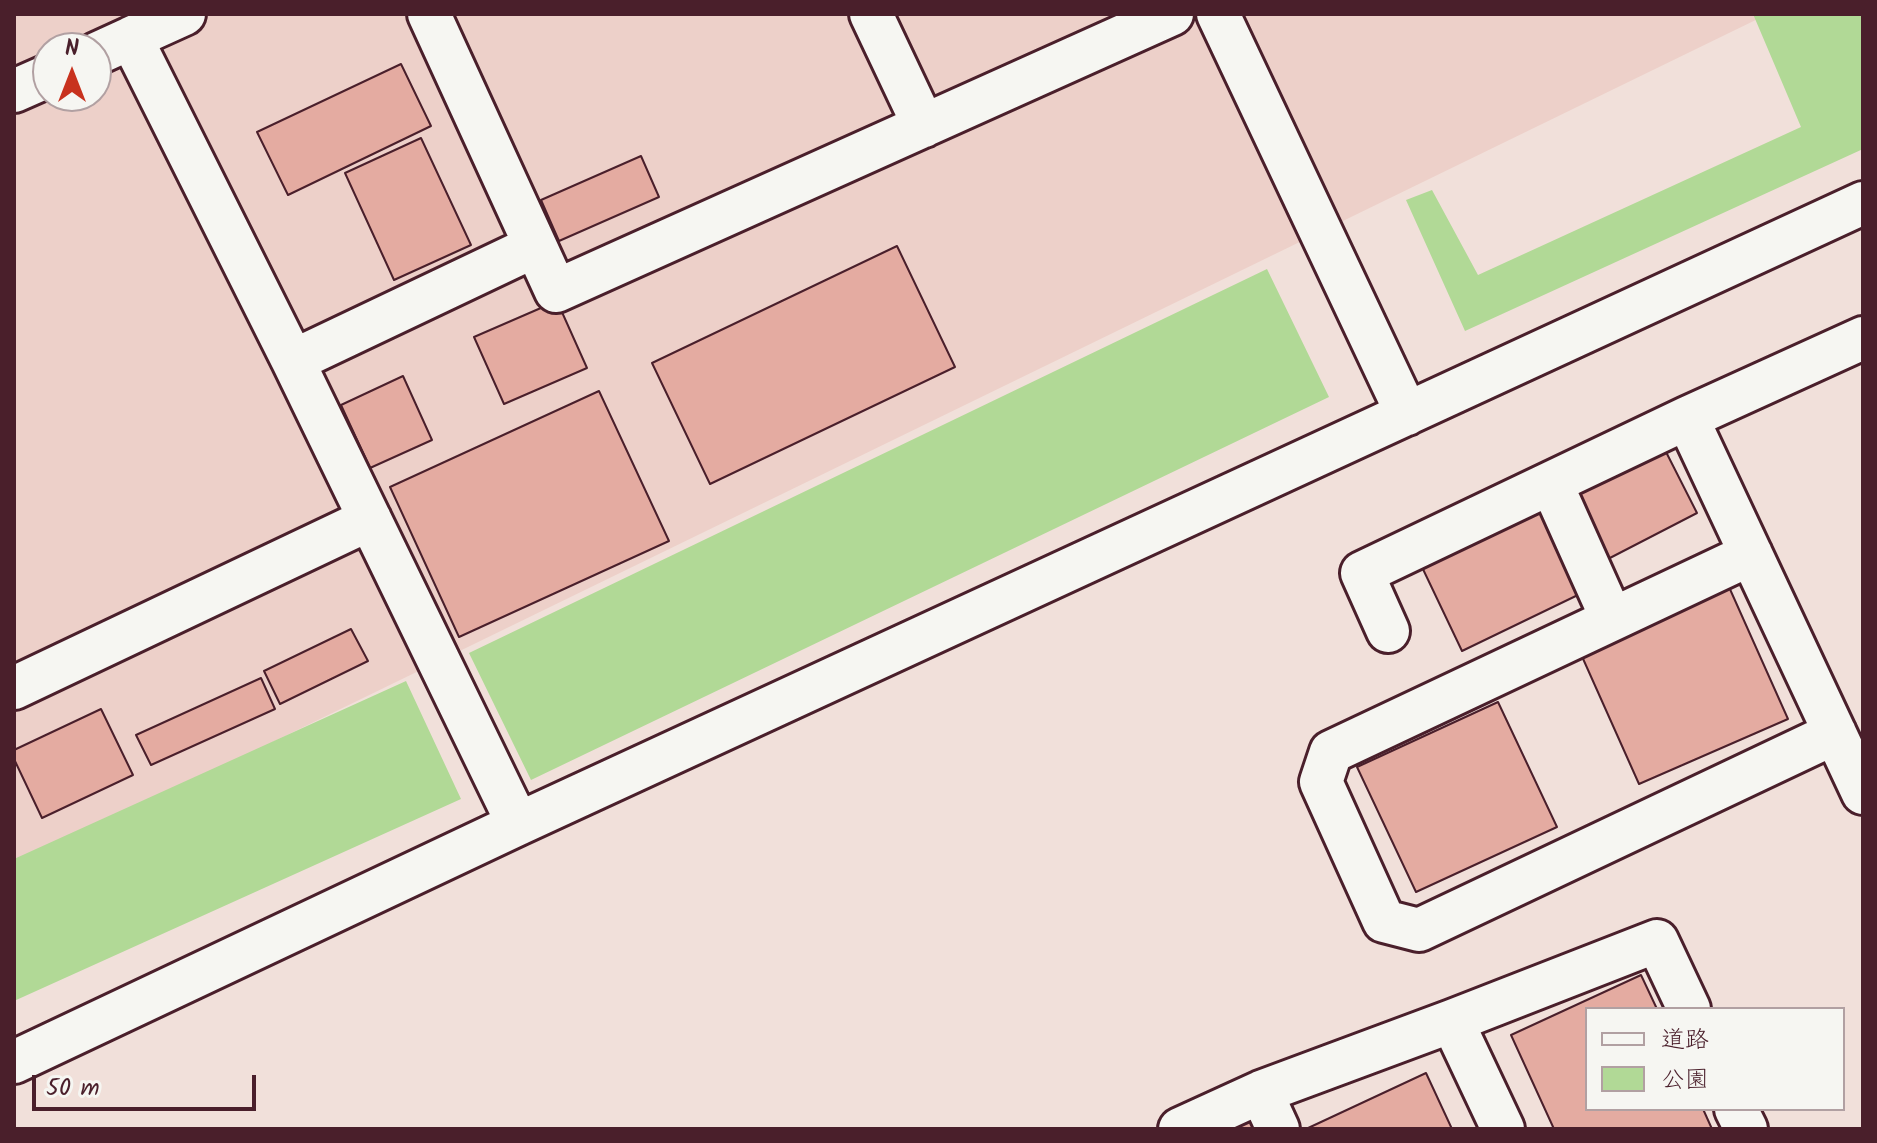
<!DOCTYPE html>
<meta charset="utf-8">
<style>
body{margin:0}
#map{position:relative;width:1877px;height:1143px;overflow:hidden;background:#f1e0da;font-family:Kalam,"Klee One",sans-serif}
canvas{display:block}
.frame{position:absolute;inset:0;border:16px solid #4a1f2b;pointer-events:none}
.legend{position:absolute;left:1585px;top:1007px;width:260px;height:104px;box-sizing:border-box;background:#f6f6f2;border:2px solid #b1a0a2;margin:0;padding:10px 14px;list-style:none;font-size:24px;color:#4a1f2b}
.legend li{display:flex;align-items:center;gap:16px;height:40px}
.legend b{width:40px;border:2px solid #b1a0a2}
.north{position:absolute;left:32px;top:32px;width:80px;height:80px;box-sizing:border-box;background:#f6f6f2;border:2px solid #b1a0a2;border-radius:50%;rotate:0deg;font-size:22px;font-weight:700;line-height:32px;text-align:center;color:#4a1f2b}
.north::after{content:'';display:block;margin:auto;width:28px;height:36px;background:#c8321e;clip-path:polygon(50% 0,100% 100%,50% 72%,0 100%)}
.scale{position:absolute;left:32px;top:1075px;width:224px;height:36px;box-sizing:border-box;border:4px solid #4a1f2b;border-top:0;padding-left:10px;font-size:24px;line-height:28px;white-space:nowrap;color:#4a1f2b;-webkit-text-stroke:6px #f6f6f2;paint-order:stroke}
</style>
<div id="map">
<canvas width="1877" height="1143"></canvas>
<div class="frame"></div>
<ul class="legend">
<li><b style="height:10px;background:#f6f6f2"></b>道路</li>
<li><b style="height:22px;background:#b1d996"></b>公園</li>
</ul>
<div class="north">N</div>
<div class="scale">50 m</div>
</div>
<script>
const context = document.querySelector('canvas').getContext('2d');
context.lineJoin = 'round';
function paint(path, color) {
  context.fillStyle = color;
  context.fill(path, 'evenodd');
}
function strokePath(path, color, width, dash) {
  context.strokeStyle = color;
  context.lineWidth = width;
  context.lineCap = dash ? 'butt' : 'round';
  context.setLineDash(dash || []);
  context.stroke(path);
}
paint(new Path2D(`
 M 14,14 L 1768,14 L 14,868 ZM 48,48 L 96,48 L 96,96 L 48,96 Z`), '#edd0c9');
paint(new Path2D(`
 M 1753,14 L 1863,14 L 1863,149 L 1465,331 L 1406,200 L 1432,190 L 1478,275 L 1801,127 Z
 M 1267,269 L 1329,397 L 531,780 L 469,653 Z
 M 406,681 L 461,799 L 14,1001 L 14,859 Z`), '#b1d996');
const building = new Path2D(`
 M 401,64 L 431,126 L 288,195 L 257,132 Z
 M 421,138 L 471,245 L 394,280 L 345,173 Z
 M 641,156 L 659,197 L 559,241 L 541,200 Z
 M 897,246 L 955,367 L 710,484 L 652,363 Z
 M 557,301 L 587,368 L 504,404 L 474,337 Z
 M 403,376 L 432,440 L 370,468 L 341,405 Z
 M 599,391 L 669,541 L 459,637 L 390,487 Z
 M 1663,446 L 1697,513 L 1606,560 L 1572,494 Z
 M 1540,507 L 1582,593 L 1462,651 L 1421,565 Z
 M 1729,587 L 1788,719 L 1639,784 L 1580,652 Z
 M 351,629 L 368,661 L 280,704 L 264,671 Z
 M 261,678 L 275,709 L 151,765 L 136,735 Z
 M 1498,702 L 1557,827 L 1416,892 L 1357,767 Z
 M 101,709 L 133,775 L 42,818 L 14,759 L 14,750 Z
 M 1641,975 L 1657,1009 L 1587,1009 L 1587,1109 L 1703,1109 L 1712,1129 L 1554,1129 L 1511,1035 Z
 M 1426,1073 L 1452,1129 L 1306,1129 Z
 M 1256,1116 L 1262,1129 L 1228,1129 Z`);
paint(building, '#e4aba1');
strokePath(building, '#4a1f2b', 2);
const minor = new Path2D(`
 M 184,14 L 131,38 L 293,361
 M 429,14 L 556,291 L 1172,14
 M 871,14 L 924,126
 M 1218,14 L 1407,414
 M 96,54 L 131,38
 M 14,91 L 48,76
 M 1687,418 L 1863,793
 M 1551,483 L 1612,619
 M 1751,554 L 1331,752 L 1321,782 L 1384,921 L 1419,930 L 1835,733
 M 1388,631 L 1362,573 L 1687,418 L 1863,338
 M 14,688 L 370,519
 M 518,824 L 293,361 L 535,246
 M 1452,1021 L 1503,1129
 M 14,1062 L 518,824 L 1863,203
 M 1261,1092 L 1278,1129
 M 1736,1109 L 1746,1129
 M 1180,1129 L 1261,1092 L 1452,1021 L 1657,941 L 1689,1009`);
strokePath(minor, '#4a1f2b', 48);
strokePath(minor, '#f6f6f2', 42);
</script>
